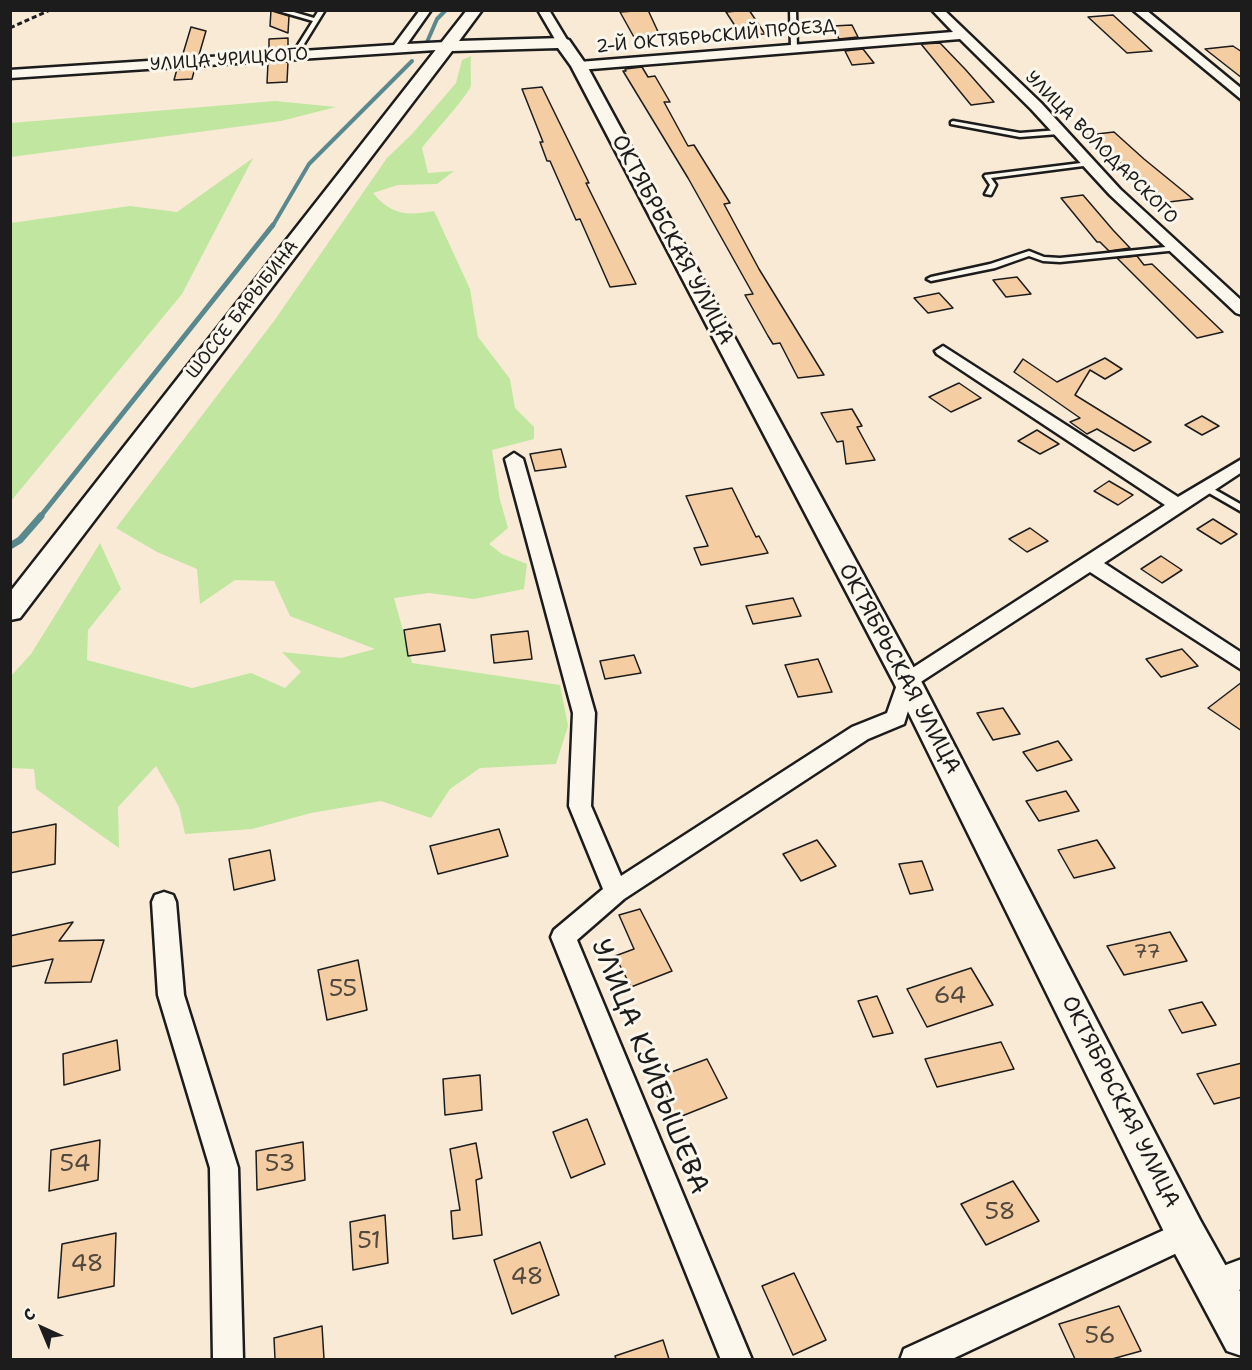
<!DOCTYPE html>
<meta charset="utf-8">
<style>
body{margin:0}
#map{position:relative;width:1252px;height:1370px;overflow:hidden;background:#f9ead6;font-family:"Shantell Sans",sans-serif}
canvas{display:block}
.frame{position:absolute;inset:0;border:12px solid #1c1c1c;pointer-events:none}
.north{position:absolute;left:12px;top:1298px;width:60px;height:60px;-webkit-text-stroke:4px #fbf7ec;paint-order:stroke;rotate:316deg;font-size:16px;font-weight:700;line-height:24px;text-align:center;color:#1c1c1c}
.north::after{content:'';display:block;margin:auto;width:21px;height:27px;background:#1c1c1c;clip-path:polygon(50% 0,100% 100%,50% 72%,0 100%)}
</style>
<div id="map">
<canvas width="1252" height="1370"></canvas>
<div class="frame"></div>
<div class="north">С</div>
</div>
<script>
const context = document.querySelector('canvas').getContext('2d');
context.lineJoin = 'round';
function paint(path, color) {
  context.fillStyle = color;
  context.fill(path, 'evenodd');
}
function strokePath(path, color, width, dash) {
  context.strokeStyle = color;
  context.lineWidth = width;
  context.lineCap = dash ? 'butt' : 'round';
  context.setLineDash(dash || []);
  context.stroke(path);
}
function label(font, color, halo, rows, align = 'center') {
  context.font = font + ' "Shantell Sans",sans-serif';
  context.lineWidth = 6;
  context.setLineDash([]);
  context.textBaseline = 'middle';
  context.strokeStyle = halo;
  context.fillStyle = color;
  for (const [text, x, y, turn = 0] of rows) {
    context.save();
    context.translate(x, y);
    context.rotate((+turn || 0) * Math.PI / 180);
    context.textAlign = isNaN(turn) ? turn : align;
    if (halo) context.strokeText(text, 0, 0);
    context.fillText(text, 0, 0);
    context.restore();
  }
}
paint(new Path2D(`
 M 471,56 C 470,66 471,75 471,85 C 470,94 431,135 422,148 L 428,173 L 454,171 L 437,184 L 398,185 L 373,193 C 391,215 407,216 434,211 L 470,289 L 478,337 L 510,379 L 515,408 L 534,427 L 534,439 L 492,450 L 500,500 L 508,528 L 489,544 L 502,554 L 527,564 L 524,589 L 474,599 L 429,593 L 394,598 L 412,663 L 560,685 L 568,726 L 556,764 L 480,768 L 450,789 L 431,818 L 381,801 L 311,813 L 252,829 L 185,834 L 179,807 L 156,766 L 118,807 L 119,848 L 36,789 L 34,769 L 11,768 L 10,677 L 31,654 L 100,543 L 121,589 L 88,630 L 87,660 L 192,688 L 251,673 L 285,688 L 301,672 L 282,652 L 341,658 L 375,649 L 290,616 L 274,581 L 235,580 L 200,604 L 197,569 L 157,552 L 116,528 L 274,321 L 387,158 L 412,134 L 456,83 L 462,60 Z
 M 275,101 L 336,107 L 281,121 L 11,157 L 11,123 Z
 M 253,158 L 182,294 L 11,501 L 11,223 L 130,206 L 177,212 Z`), '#c0e6a0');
strokePath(new Path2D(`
 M 427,42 L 437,19 L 446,10
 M 272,227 L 309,164 L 412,61`), '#59898f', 4);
strokePath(new Path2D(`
 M 40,517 L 273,225`), '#59898f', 5);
strokePath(new Path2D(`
 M 10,546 L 20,540 L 41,516`), '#59898f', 7);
const building = new Path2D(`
 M 271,10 L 289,16 L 288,33 L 270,26 Z
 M 648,10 L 660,36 L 635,39 L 620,12 Z
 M 749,10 L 765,34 L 741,35 L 726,12 Z
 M 1113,15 L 1152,51 L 1127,53 L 1088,17 Z
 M 852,25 L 858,37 L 839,39 L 833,26 Z
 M 191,27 L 206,31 L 199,55 L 182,57 Z
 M 288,38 L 288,50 L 269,51 L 269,39 Z
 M 940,43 L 965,69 L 994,102 L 971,105 L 921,44 Z
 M 1233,46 L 1242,52 L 1242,78 L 1205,49 Z
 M 863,49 L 874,63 L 852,65 L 845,51 Z
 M 288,62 L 287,82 L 267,83 L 268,63 Z
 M 642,67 L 648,77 L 655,76 L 670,102 L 664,102 L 688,146 L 694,145 L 730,203 L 724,204 L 759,269 L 824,375 L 798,378 L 780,343 L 773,344 L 768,336 L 745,295 L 753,294 L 688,178 L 623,71 L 626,71 L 625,69 Z
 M 195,68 L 192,79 L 174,80 L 177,69 Z
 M 542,87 L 589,183 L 586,183 L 636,284 L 610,287 L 580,219 L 576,220 L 550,161 L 547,161 L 540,142 L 543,142 L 522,89 Z
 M 1114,132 L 1144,159 L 1193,199 L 1161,203 L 1129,170 L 1088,135 Z
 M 1083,195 L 1113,230 L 1130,248 L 1109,251 L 1100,242 L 1097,242 L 1061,198 Z
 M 1137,256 L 1144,265 L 1152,264 L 1223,332 L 1197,338 L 1117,258 Z
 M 1017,277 L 1031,294 L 1006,297 L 993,280 Z
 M 939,293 L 953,308 L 928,313 L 914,298 Z
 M 1105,358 L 1122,369 L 1105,379 L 1090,370 L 1075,395 L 1151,442 L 1134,451 L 1097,429 L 1087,434 L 1070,422 L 1080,418 L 1014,372 L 1023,359 L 1057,382 Z
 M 959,383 L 981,398 L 951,412 L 929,397 Z
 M 852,409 L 862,426 L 857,427 L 875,460 L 846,464 L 843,441 L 837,442 L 821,413 Z
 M 1202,416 L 1219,426 L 1202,435 L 1185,425 Z
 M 1037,430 L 1059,444 L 1040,454 L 1018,441 Z
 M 561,449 L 566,467 L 535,471 L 530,454 Z
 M 1109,481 L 1133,495 L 1118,505 L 1094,491 Z
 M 732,488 L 756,537 L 759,536 L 768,553 L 701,565 L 694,548 L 708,546 L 686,496 Z
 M 1213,519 L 1237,534 L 1221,544 L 1197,529 Z
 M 1030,528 L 1048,541 L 1027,552 L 1009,539 Z
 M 1161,556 L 1182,570 L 1162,583 L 1141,569 Z
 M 793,598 L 801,616 L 753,624 L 746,606 Z
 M 440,624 L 445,651 L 408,656 L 404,630 Z
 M 528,631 L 532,659 L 494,663 L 491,635 Z
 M 1182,649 L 1198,666 L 1161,677 L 1146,659 Z
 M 634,655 L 641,673 L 605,679 L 600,661 Z
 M 818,659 L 832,692 L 798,697 L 785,665 Z
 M 1242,682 L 1242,731 L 1208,708 Z
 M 1003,708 L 1020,734 L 993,740 L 977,713 Z
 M 1058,741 L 1072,760 L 1037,771 L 1023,752 Z
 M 1066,791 L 1079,811 L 1039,821 L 1026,801 Z
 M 56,824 L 55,864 L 10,873 L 10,833 Z
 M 499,829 L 508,856 L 438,874 L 430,846 Z
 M 817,840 L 836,866 L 801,881 L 783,854 Z
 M 1097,840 L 1115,868 L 1074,878 L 1058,850 Z
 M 270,850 L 275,880 L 234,890 L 229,859 Z
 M 922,861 L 933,890 L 910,894 L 899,864 Z
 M 640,909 L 672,971 L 631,987 L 615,956 L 634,949 L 619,915 Z
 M 73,922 L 59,941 L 104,940 L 91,982 L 45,983 L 53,959 L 10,967 L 10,936 Z
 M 1170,932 L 1187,961 L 1124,975 L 1107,946 Z
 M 358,960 L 367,1010 L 327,1020 L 318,970 Z
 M 971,968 L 993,1005 L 927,1027 L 907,989 Z
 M 877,996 L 893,1033 L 873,1037 L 858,1001 Z
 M 1202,1002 L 1216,1025 L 1182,1033 L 1169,1010 Z
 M 117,1040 L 120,1070 L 64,1085 L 63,1054 Z
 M 1001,1042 L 1014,1069 L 937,1087 L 925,1059 Z
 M 707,1059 L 727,1098 L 677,1118 L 658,1077 Z
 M 1242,1063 L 1242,1097 L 1214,1104 L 1197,1074 Z
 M 480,1075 L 482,1110 L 445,1115 L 443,1079 Z
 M 587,1119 L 605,1164 L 571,1178 L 553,1132 Z
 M 100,1140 L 98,1180 L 49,1191 L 51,1150 Z
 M 303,1142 L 305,1180 L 257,1190 L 256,1151 Z
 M 476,1143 L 482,1178 L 476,1180 L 482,1235 L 453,1239 L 451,1211 L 460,1210 L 450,1149 Z
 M 1013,1181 L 1039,1221 L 986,1245 L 961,1204 Z
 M 385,1215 L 388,1263 L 353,1270 L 350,1222 Z
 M 116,1233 L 114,1286 L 58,1298 L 62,1244 Z
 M 540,1242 L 559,1295 L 512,1314 L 494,1260 Z
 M 794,1273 L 826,1340 L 793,1355 L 762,1286 Z
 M 1119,1306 L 1141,1351 L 1112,1359 L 1075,1359 L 1059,1324 Z
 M 322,1326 L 324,1359 L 275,1359 L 274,1338 Z
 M 663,1340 L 669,1359 L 616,1359 L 615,1356 Z`);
paint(building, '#f4cda3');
strokePath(building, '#1c1c1c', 1.5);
const lane = new Path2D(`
 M 275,10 L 287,10 L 314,18 L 319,10 L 325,10 L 296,57 L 291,56 L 313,21 Z
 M 790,10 L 796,10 L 797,49 L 794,51 L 791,49 Z
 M 953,121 L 1020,133 L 1059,130 L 1062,132 L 1059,134 L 1020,137 L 951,124 L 951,122 Z
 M 1089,162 L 1092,164 L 1091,165 L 991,178 L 996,185 L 991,195 L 985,194 L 990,185 L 984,176 L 985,175 Z
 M 1175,246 L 1179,248 L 1178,250 L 1060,262 L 1043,261 L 1029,256 L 995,268 L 931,281 L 927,279 L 931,277 L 990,264 L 1029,251 L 1044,257 L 1060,258 Z
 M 1205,484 L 1242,505 L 1242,512 L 1202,489 L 1200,487 L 1202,485 Z`);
const street = new Path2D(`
 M 420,10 L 431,10 L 407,44 L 447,42 L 453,46 L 451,49 L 10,78 L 10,70 L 394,45 Z
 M 538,10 L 549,10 L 569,43 L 567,46 L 559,46 Z
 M 932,10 L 944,10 L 1041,103 L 1120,189 L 1242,301 L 1242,315 L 1236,313 L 1110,195 L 1031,109 L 960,39 L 579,70 L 573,66 L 579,62 L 953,32 Z
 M 1133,10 L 1146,10 L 1242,89 L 1242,100 Z
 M 943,346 L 1178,497 L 1242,459 L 1242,472 L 1104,563 L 1242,653 L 1242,670 L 1090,572 L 916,685 L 904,724 L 868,739 L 624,899 L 577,940 L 752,1360 L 721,1360 L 551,937 L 554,930 L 603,889 L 569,806 L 573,713 L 505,459 L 514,453 L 523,459 L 595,713 L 591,806 L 621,876 L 852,727 L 887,713 L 900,676 L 1165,505 L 937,354 L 935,351 Z
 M 164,892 L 173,895 L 176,902 L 184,995 L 238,1168 L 243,1360 L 213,1360 L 210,1168 L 158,995 L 152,902 L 155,895 Z
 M 1186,1220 L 1196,1224 L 1200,1234 L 1196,1244 L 950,1360 L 900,1360 L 904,1349 Z
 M 1242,1259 L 1242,1289 L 1214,1298 L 1204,1293 L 1199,1283 L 1204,1273 Z`);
const secondary = new Path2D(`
 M 467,10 L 482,10 L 459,41 L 563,38 L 569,40 L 587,66 L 921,681 L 1200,1220 L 1242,1295 L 1242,1356 L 1227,1351 L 1172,1248 L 893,681 L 571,66 L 558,48 L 452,51 L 20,618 L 10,620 L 10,592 Z`);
strokePath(lane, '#1c1c1c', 5);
strokePath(street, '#1c1c1c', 5);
strokePath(secondary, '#1c1c1c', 5);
paint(lane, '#fbf7ec');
paint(street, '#fbf7ec');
paint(secondary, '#fbf7ec');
strokePath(new Path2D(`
 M 10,28 L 50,10`), '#1c1c1c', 3, [5, 3]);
label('18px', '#1c1c1c', '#fbf7ec', [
 ["2-Й ОКТЯБРЬСКИЙ ПРОЕЗД",716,37,-5],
 ["УЛИЦА УРИЦКОГО",229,60,-4],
 ["УЛИЦА ВОЛОДАРСКОГО",1101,148,45],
 ["ШОССЕ БАРЫБИНА",243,310,-52]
]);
label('20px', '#52483e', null, [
 ["77",1147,953]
]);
label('22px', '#1c1c1c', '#fbf7ec', [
 ["ОКТЯБРЬСКАЯ УЛИЦА",672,240,62],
 ["ОКТЯБРЬСКАЯ УЛИЦА",899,669,62],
 ["ОКТЯБРЬСКАЯ УЛИЦА",1120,1102,63]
]);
label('24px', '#52483e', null, [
 ["55",343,990],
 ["64",950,997],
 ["54",75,1165],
 ["53",280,1165],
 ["58",1000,1213],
 ["51",369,1242],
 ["48",87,1265],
 ["48",527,1278],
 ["56",1100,1337]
]);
label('27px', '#1c1c1c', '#fbf7ec', [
 ["УЛИЦА КУЙБЫШЕВА",649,1067,68]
]);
</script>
